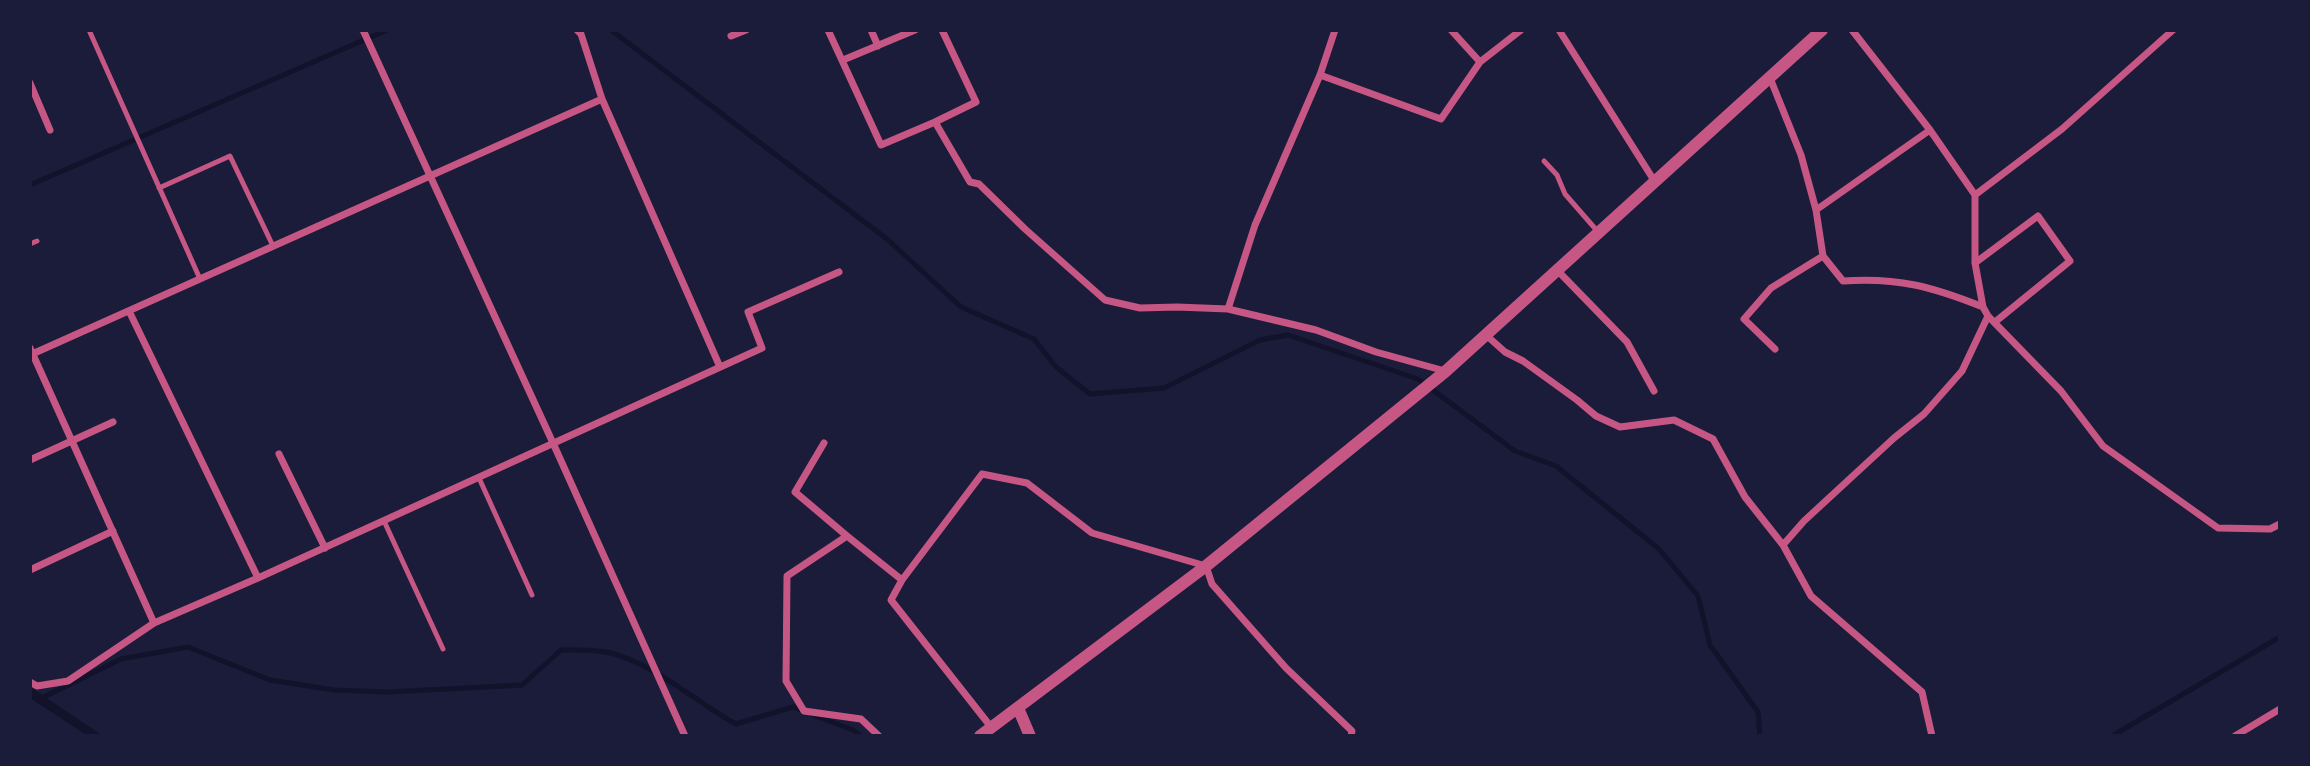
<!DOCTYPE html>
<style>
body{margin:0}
#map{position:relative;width:2310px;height:766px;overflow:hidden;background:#1b1b3a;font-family:"Public Sans",sans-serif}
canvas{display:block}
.frame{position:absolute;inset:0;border:32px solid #1b1b3a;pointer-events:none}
</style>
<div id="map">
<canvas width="2310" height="766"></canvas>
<div class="frame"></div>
</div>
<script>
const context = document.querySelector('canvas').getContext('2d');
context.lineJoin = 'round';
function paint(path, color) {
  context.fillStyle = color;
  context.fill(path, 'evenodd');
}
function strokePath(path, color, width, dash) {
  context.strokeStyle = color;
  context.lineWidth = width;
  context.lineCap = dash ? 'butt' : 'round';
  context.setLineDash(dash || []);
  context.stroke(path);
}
paint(new Path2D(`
 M 30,687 L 103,736 L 88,736 L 30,698 Z`), '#12122b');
strokePath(new Path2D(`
 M 611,30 L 887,239 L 961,307 L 1034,339 L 1056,367 L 1090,394 L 1164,388 L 1260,340 L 1288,335 L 1418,379 L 1515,451 L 1556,466 L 1659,549 L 1698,596 L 1710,645 L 1758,712 L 1760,736
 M 30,185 L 387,30
 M 42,698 L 121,659 L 188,647 L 270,680 L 334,690 L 389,692 L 522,685 L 561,650 C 577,650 595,649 611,653 C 652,663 698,703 736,724 L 793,707 L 804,711
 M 813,715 L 853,730 L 861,736
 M 2112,736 L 2280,637`), '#12122b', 5);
strokePath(new Path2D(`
 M 89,30 L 200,279
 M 1544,161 L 1557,175 L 1565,194 L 1599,233
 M 159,188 L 230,156 L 273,246
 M 30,244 L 37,241
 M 479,478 L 532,595
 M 384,521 L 443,649`), '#c65784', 5);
strokePath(new Path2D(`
 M 363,30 L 553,443 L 685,736
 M 577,30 L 581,34 L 602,99 L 720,367
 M 828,30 L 881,145 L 935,122 L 970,182 L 979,184 L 1025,229 L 1105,300 L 1140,308 L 1177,307 L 1228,309 L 1316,330 L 1376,352 L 1445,371
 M 871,30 L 878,46
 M 1451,30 L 1480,62
 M 1559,30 L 1655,182
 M 731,36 L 746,30
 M 843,60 L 915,30
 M 1320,75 L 1441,119 L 1480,62 L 1521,30
 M 1770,78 L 1801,155 L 1816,210 L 1823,256 L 1843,281 C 1898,277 1933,287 1983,307
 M 30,83 L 50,130
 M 935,122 L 976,102 L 942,30
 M 1975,195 L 2062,129 L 2173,30
 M 1816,210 L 1930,130
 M 1975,263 L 2038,216 L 2070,261 L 1995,322
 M 1557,270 L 1627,342 L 1654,391
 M 1228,309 L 1255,225 L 1320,75 L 1335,30
 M 129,311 L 258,578
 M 1988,316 L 2061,391 L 2103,446 L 2218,528 L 2270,529 L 2280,524
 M 1486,335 L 1505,352 L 1523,361 L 1577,400 L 1596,416 L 1620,427 L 1674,420 L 1713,439 L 1745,497 L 1783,545 L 1811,596 L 1922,692 L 1932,736
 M 30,348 L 154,623
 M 1775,349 L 1744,319 L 1771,288 L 1823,256
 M 30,355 L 602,99
 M 824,443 L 795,492 L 847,536
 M 279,454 L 325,548
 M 30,460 L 113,422
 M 1783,545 L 1804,521 L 1894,438 L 1924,414 L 1962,371 L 1988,316 L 1983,307 L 1975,263 L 1975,195 L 1930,130 L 1852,30
 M 30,570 L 113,531
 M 902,580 L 891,600 L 991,727
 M 30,682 L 37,686 L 68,681 L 154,623 L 258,578 L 762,348 L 748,312 L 839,272
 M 879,736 L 861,719 L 804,711 L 786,681 L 787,576 L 847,536 L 902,580 L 982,474 L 1027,483 L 1092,533 L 1206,566 L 1212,584 L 1286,668 L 1352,731 L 1351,736
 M 2235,736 L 2280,709`), '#c65784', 7);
strokePath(new Path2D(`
 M 1018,708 L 1030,736
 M 980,736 L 1206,566 L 1446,371 L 1822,30`), '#c65784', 12);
</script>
